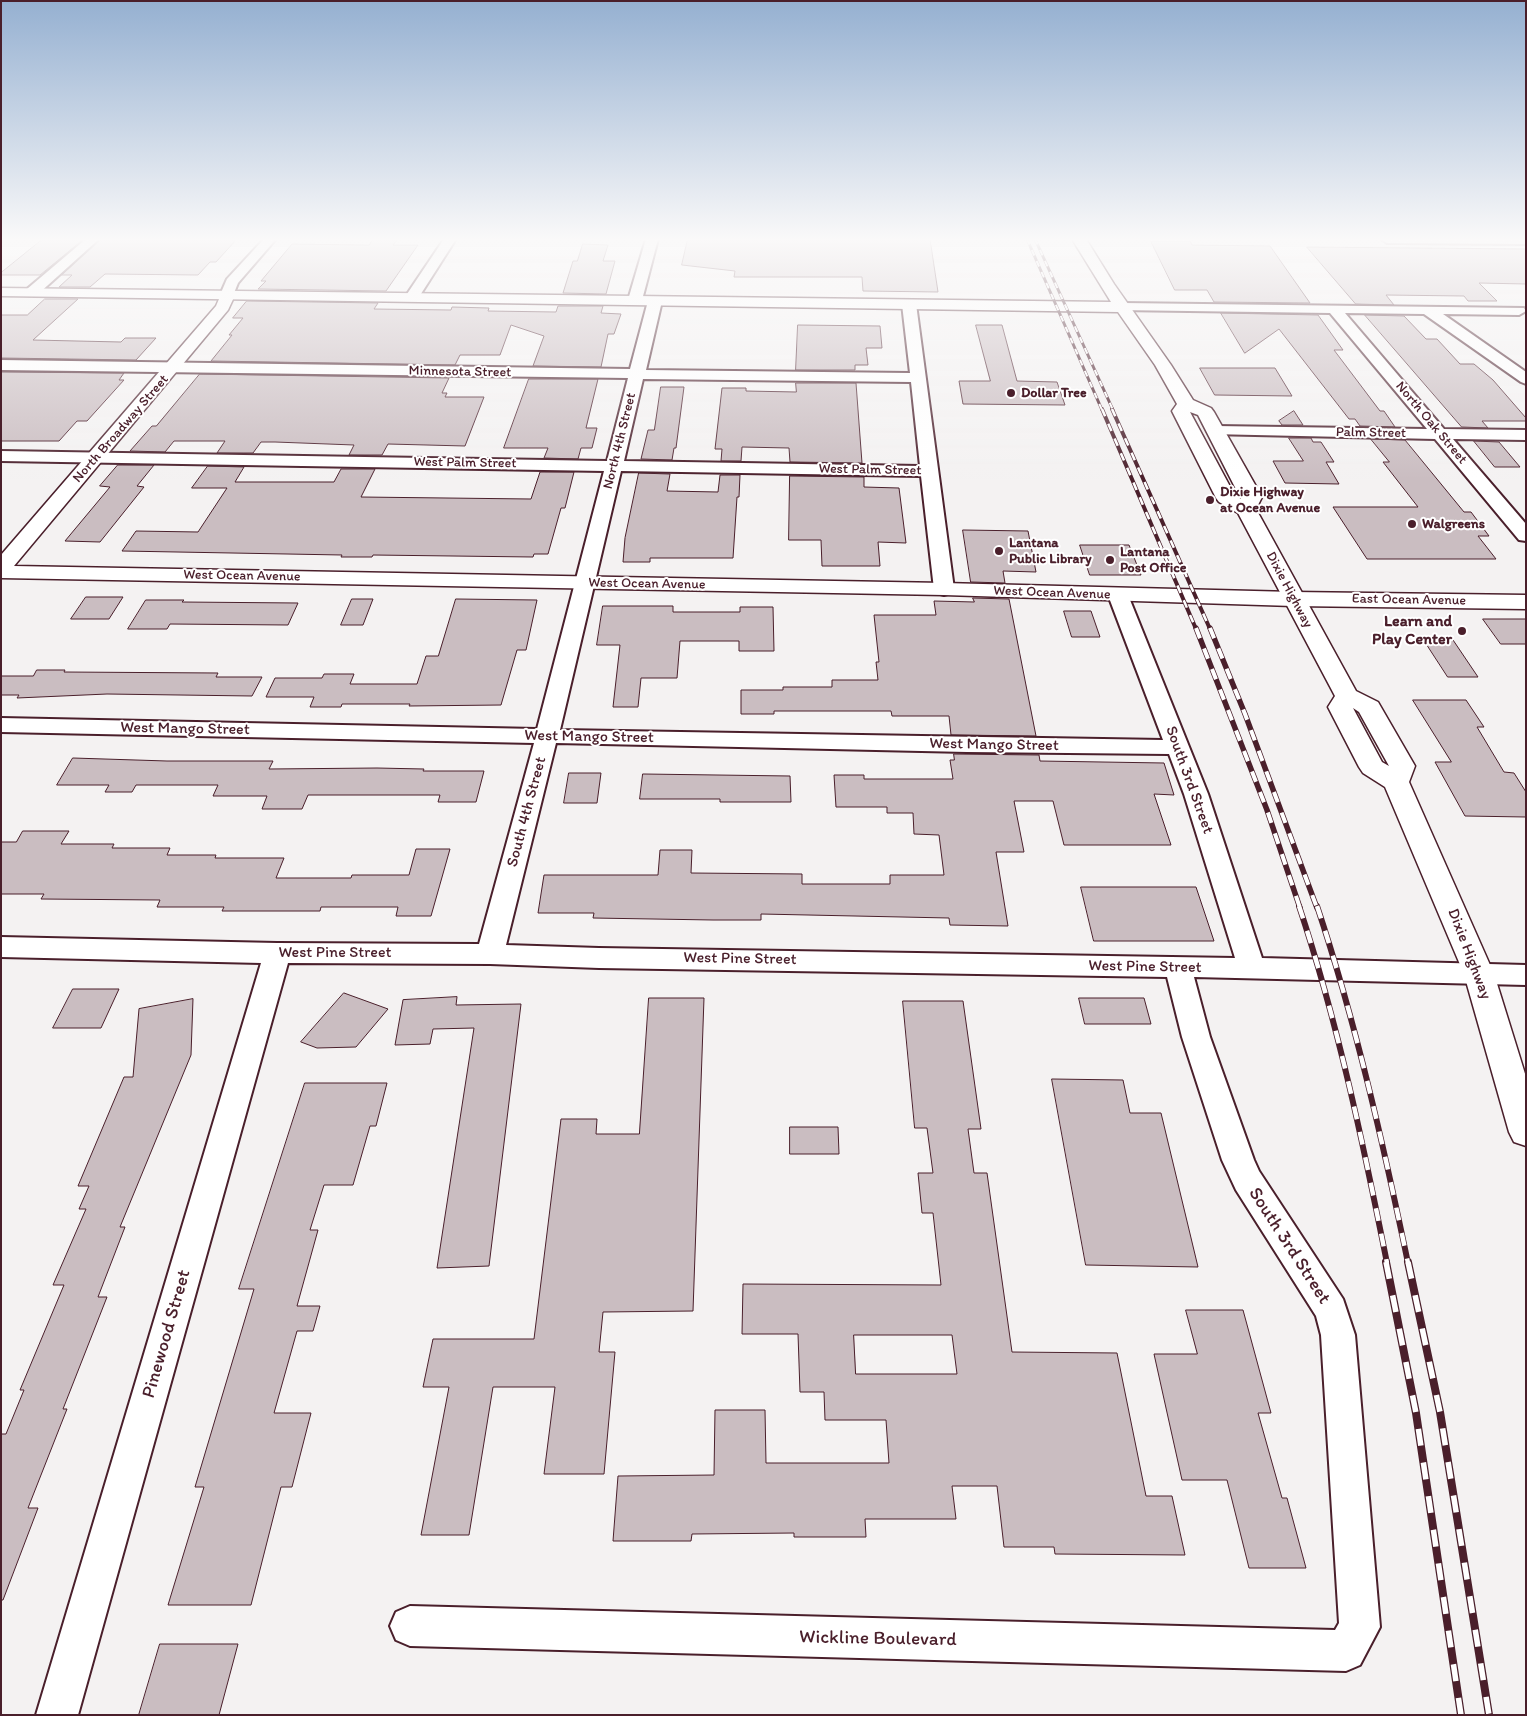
<!DOCTYPE html>
<style>
body{margin:0}
#map{position:relative;width:1527px;height:1716px;overflow:hidden;background:#f4f2f2;font-family:Itim,sans-serif}
canvas{display:block}
.frame{position:absolute;inset:0;border:2px solid #4a1f2b;pointer-events:none}
</style>
<div id="map">
<canvas width="1527" height="1716"></canvas>
<div class="frame"></div>
</div>
<script>
const context = document.querySelector('canvas').getContext('2d');
context.lineJoin = 'round';
function paint(path, color) {
  context.fillStyle = color;
  context.fill(path, 'evenodd');
}
function strokePath(path, color, width, dash) {
  context.strokeStyle = color;
  context.lineWidth = width;
  context.lineCap = dash ? 'butt' : 'round';
  context.setLineDash(dash || []);
  context.stroke(path);
}
function label(font, color, halo, rows, align = 'center') {
  context.font = font + ' Itim,sans-serif';
  context.lineWidth = 4;
  context.setLineDash([]);
  context.textBaseline = 'middle';
  context.strokeStyle = halo;
  context.fillStyle = color;
  for (const [text, x, y, turn = 0] of rows) {
    context.save();
    context.translate(x, y);
    context.rotate((+turn || 0) * Math.PI / 180);
    context.textAlign = isNaN(turn) ? turn : align;
    if (halo) context.strokeText(text, 0, 0);
    context.fillText(text, 0, 0);
    context.restore();
  }
}
const building = new Path2D(`
 M 43,239 L 84,239 L 40,275 L 1,275 L 1,273 Z
 M 101,239 L 237,239 L 216,262 L 210,262 L 198,275 L 105,274 L 90,287 L 59,287 L 72,275 L 62,275 Z
 M 373,239 L 398,239 L 393,245 L 418,245 L 386,291 L 258,289 L 266,281 L 261,281 L 292,244 L 366,245 L 369,245 Z
 M 688,239 L 930,239 L 938,292 L 863,291 L 862,277 L 734,277 L 735,271 L 682,265 Z
 M 1151,241 L 1190,241 L 1192,245 L 1270,246 L 1310,303 L 1214,302 L 1207,290 L 1175,290 Z
 M 583,244 L 608,245 L 603,261 L 615,261 L 606,294 L 563,293 L 573,261 L 577,261 Z
 M 1307,247 L 1526,249 L 1526,284 L 1479,283 L 1497,301 L 1468,301 L 1464,296 L 1386,295 L 1394,305 L 1356,304 Z
 M 45,299 L 78,299 L 33,340 L 121,342 L 125,338 L 156,338 L 136,360 L 1,358 L 1,315 L 27,315 Z
 M 247,301 L 378,303 L 374,309 L 451,310 L 452,307 L 489,308 L 488,311 L 556,312 L 558,306 L 603,306 L 601,313 L 621,314 L 614,334 L 608,334 L 601,367 L 533,366 L 544,336 L 511,325 L 500,355 L 460,355 L 455,365 L 211,361 L 232,335 L 229,335 L 243,318 L 233,318 Z
 M 1221,313 L 1318,315 L 1343,350 L 1334,350 L 1380,411 L 1384,411 L 1395,427 L 1360,426 L 1355,419 L 1349,419 L 1279,329 L 1245,353 Z
 M 1365,315 L 1404,316 L 1426,339 L 1437,339 L 1460,364 L 1474,364 L 1493,380 L 1526,418 L 1526,421 L 1482,421 L 1488,428 L 1462,427 Z
 M 798,325 L 880,326 L 882,348 L 866,348 L 868,365 L 855,365 L 855,370 L 796,370 Z
 M 976,325 L 1002,325 L 1017,381 L 1057,382 L 1065,405 L 963,404 L 959,381 L 990,381 Z
 M 1200,368 L 1275,368 L 1292,396 L 1215,395 Z
 M 1,372 L 124,373 L 119,380 L 124,380 L 87,421 L 77,421 L 59,441 L 1,441 Z
 M 200,374 L 449,378 L 442,393 L 447,393 L 445,397 L 484,397 L 465,446 L 388,444 L 382,455 L 349,455 L 354,445 L 275,442 L 261,442 L 253,453 L 217,453 L 225,441 L 174,441 L 165,452 L 130,451 L 152,426 L 156,426 Z
 M 529,379 L 598,379 L 586,428 L 597,428 L 592,448 L 581,448 L 578,459 L 544,458 L 548,448 L 504,448 Z
 M 796,383 L 856,383 L 862,463 L 790,462 L 789,448 L 742,447 L 741,461 L 721,461 L 722,449 L 715,449 L 722,388 L 746,388 L 746,391 L 796,392 Z
 M 661,387 L 684,387 L 676,448 L 674,448 L 672,460 L 641,459 L 648,430 L 654,430 Z
 M 1294,411 L 1303,425 L 1282,425 L 1279,421 Z
 M 1289,438 L 1311,438 L 1313,442 L 1321,442 L 1334,462 L 1326,462 L 1339,484 L 1285,483 L 1273,461 L 1303,461 Z
 M 1371,439 L 1405,440 L 1464,512 L 1471,512 L 1489,536 L 1478,536 L 1496,559 L 1367,559 L 1333,507 L 1418,507 L 1383,462 L 1389,462 Z
 M 1474,441 L 1499,442 L 1520,467 L 1495,467 Z
 M 118,465 L 154,465 L 137,486 L 144,487 L 100,542 L 65,541 L 110,487 L 100,486 Z
 M 208,466 L 244,467 L 235,482 L 334,482 L 341,469 L 375,469 L 361,497 L 531,499 L 540,472 L 574,472 L 565,508 L 561,508 L 548,554 L 534,554 L 533,557 L 373,555 L 372,557 L 341,557 L 342,555 L 122,551 L 136,531 L 198,532 L 227,488 L 192,488 Z
 M 639,473 L 670,474 L 667,491 L 718,492 L 720,475 L 740,475 L 739,497 L 737,497 L 733,558 L 650,558 L 650,562 L 623,562 L 625,538 Z
 M 790,476 L 864,477 L 864,487 L 899,488 L 906,543 L 878,542 L 880,566 L 822,566 L 821,540 L 789,540 Z
 M 963,530 L 1028,531 L 1036,572 L 1003,571 L 1005,583 L 971,582 Z
 M 1080,545 L 1129,545 L 1141,575 L 1090,575 Z
 M 86,597 L 123,597 L 109,619 L 71,619 Z
 M 973,598 L 1009,599 L 1036,736 L 951,735 L 949,716 L 892,716 L 891,711 L 774,711 L 774,714 L 741,714 L 741,690 L 783,690 L 783,687 L 832,687 L 832,680 L 878,680 L 876,662 L 879,662 L 874,615 L 936,615 L 934,601 L 974,602 Z
 M 352,599 L 373,599 L 363,625 L 341,625 Z
 M 456,599 L 537,600 L 526,650 L 517,650 L 501,705 L 409,706 L 410,704 L 342,704 L 341,707 L 310,707 L 314,697 L 266,697 L 275,678 L 322,678 L 324,674 L 354,674 L 350,684 L 417,684 L 426,656 L 438,656 Z
 M 146,600 L 184,600 L 182,602 L 298,603 L 288,625 L 170,624 L 167,629 L 128,629 Z
 M 603,606 L 673,606 L 673,612 L 740,612 L 740,607 L 773,607 L 774,651 L 739,651 L 739,641 L 680,641 L 677,678 L 641,678 L 638,707 L 613,707 L 620,645 L 597,645 Z
 M 1064,611 L 1091,611 L 1100,637 L 1072,637 Z
 M 1483,619 L 1526,619 L 1526,644 L 1501,644 Z
 M 1422,637 L 1451,637 L 1478,677 L 1448,677 Z
 M 37,670 L 65,670 L 64,672 L 218,673 L 216,677 L 262,677 L 252,696 L 107,694 L 17,698 L 19,695 L 1,695 L 1,676 L 33,676 Z
 M 1413,700 L 1466,700 L 1484,727 L 1477,727 L 1504,772 L 1514,773 L 1526,792 L 1526,817 L 1465,816 L 1435,762 L 1451,762 Z
 M 954,754 L 1039,755 L 1040,761 L 1164,763 L 1174,795 L 1154,794 L 1171,845 L 1064,845 L 1053,801 L 1014,801 L 1024,852 L 996,852 L 1008,926 L 950,925 L 949,918 L 761,914 L 761,920 L 713,920 L 593,918 L 594,913 L 538,913 L 544,875 L 658,875 L 660,850 L 692,850 L 691,873 L 802,874 L 802,884 L 890,884 L 890,875 L 944,875 L 939,835 L 914,834 L 913,813 L 887,813 L 887,807 L 836,807 L 834,775 L 864,775 L 864,779 L 953,779 L 950,760 L 954,760 Z
 M 73,758 L 167,761 L 273,761 L 269,769 L 377,768 L 424,769 L 423,771 L 484,771 L 476,802 L 438,802 L 440,795 L 308,795 L 302,809 L 262,809 L 267,796 L 213,796 L 218,785 L 136,785 L 132,792 L 105,792 L 109,785 L 57,785 Z
 M 569,773 L 601,773 L 597,803 L 564,803 Z
 M 643,774 L 790,776 L 791,802 L 720,802 L 720,799 L 640,799 Z
 M 23,831 L 69,831 L 61,844 L 114,844 L 112,848 L 170,848 L 167,855 L 216,855 L 215,858 L 284,858 L 276,878 L 351,878 L 352,875 L 409,875 L 416,849 L 450,849 L 431,916 L 396,916 L 398,907 L 321,907 L 320,911 L 222,911 L 224,907 L 157,907 L 160,900 L 41,899 L 44,894 L 1,894 L 1,842 L 16,842 Z
 M 1081,887 L 1196,887 L 1214,941 L 1094,941 Z
 M 73,989 L 119,989 L 101,1028 L 53,1028 Z
 M 344,993 L 388,1009 L 356,1047 L 317,1048 L 301,1042 Z
 M 457,997 L 456,1005 L 521,1004 L 489,1266 L 437,1268 L 474,1028 L 433,1029 L 430,1044 L 395,1045 L 403,1000 Z
 M 649,998 L 704,998 L 693,1311 L 603,1312 L 599,1352 L 615,1352 L 604,1474 L 544,1474 L 555,1387 L 493,1387 L 469,1535 L 421,1535 L 449,1387 L 423,1387 L 433,1339 L 534,1339 L 561,1119 L 597,1119 L 596,1134 L 639,1134 Z
 M 1079,998 L 1144,998 L 1151,1024 L 1085,1024 Z
 M 193,999 L 191,1055 L 120,1227 L 125,1227 L 98,1297 L 107,1297 L 63,1409 L 67,1409 L 28,1508 L 38,1508 L 3,1600 L 1,1600 L 1,1434 L 6,1434 L 24,1390 L 20,1390 L 64,1285 L 53,1285 L 86,1209 L 79,1209 L 89,1186 L 78,1186 L 124,1077 L 133,1077 L 139,1009 Z
 M 903,1001 L 963,1001 L 981,1129 L 968,1129 L 974,1173 L 987,1173 L 1012,1352 L 1117,1353 L 1146,1496 L 1172,1496 L 1185,1555 L 1055,1554 L 1054,1547 L 1004,1547 L 997,1486 L 952,1486 L 956,1519 L 865,1519 L 866,1537 L 794,1537 L 794,1533 L 692,1534 L 691,1541 L 613,1541 L 618,1476 L 714,1475 L 715,1410 L 765,1410 L 766,1463 L 889,1463 L 886,1420 L 825,1420 L 824,1392 L 800,1392 L 798,1334 L 742,1334 L 743,1284 L 941,1285 L 933,1213 L 922,1213 L 918,1173 L 933,1173 L 927,1128 L 915,1128 ZM 854,1335 L 952,1335 L 957,1374 L 856,1374 Z
 M 1052,1079 L 1123,1080 L 1130,1113 L 1161,1113 L 1198,1267 L 1086,1265 Z
 M 305,1083 L 387,1083 L 376,1126 L 370,1126 L 353,1185 L 324,1185 L 310,1230 L 318,1230 L 297,1306 L 320,1306 L 313,1331 L 297,1331 L 274,1413 L 311,1413 L 292,1487 L 281,1487 L 251,1605 L 168,1605 L 204,1487 L 195,1487 L 254,1289 L 239,1289 Z
 M 790,1127 L 838,1127 L 839,1154 L 790,1154 Z
 M 1186,1310 L 1243,1310 L 1271,1413 L 1258,1413 L 1282,1498 L 1287,1498 L 1306,1568 L 1249,1568 L 1227,1480 L 1182,1480 L 1154,1354 L 1197,1354 Z
 M 160,1644 L 238,1644 L 219,1715 L 139,1715 Z`);
paint(building, '#cabdc1');
strokePath(building, '#4a1f2b', 1);
const minor = new Path2D(`
 M 86,239 L 99,239 L 37,295 L 27,295 L 25,292 L 27,289 Z
 M 264,239 L 276,239 L 238,283 L 232,298 L 222,298 L 220,295 L 227,279 Z
 M 444,239 L 456,239 L 417,300 L 407,300 L 405,297 Z
 M 646,239 L 658,239 L 642,300 L 635,304 L 628,300 Z
 M 1381,239 L 1526,239 L 1526,244 L 1387,243 Z
 M 655,297 L 662,301 L 646,370 L 910,373 L 902,304 L 904,301 L 914,301 L 916,304 L 954,589 L 951,593 L 944,595 L 937,593 L 934,589 L 921,476 L 621,471 L 560,730 L 1163,740 L 1108,595 L 1111,591 L 1118,589 L 1125,591 L 1128,595 L 1208,794 L 1262,958 L 1526,965 L 1526,985 L 1194,977 L 1210,1037 L 1254,1160 L 1259,1171 L 1343,1299 L 1355,1335 L 1380,1627 L 1360,1665 L 1346,1671 L 410,1646 L 396,1640 L 390,1626 L 396,1612 L 410,1606 L 1335,1630 L 1339,1623 L 1321,1335 L 1316,1316 L 1236,1190 L 1222,1160 L 1182,1037 L 1167,977 L 599,968 L 490,964 L 288,963 L 78,1715 L 36,1715 L 261,963 L 1,957 L 1,937 L 277,943 L 479,944 L 534,743 L 1,732 L 1,718 L 537,729 L 604,471 L 1,461 L 1,451 L 607,461 L 628,378 L 1,370 L 1,360 L 630,369 L 648,301 ZM 643,379 L 911,382 L 920,466 L 624,461 ZM 556,743 L 967,752 L 1169,754 L 1184,794 L 1235,958 L 599,948 L 506,945 Z
 M 1123,303 L 1524,308 L 1526,311 L 1519,315 L 1443,314 L 1526,372 L 1526,384 L 1521,382 L 1424,314 L 1345,313 L 1444,429 L 1526,430 L 1526,440 L 1453,439 L 1526,524 L 1526,541 L 1519,540 L 1435,439 L 1210,434 L 1208,431 L 1210,428 L 1216,426 L 1427,429 L 1330,313 L 1118,310 L 1116,307 Z`);
const tertiary = new Path2D(`
 M 227,290 L 232,292 L 235,295 L 228,310 L 14,566 L 944,583 L 1293,592 L 1301,594 L 1304,599 L 1301,604 L 1293,606 L 944,595 L 1,578 L 1,555 L 216,306 L 222,292 Z`);
const secondary = new Path2D(`
 M 1293,592 L 1526,595 L 1526,609 L 1293,606 L 1285,604 L 1282,599 L 1285,594 Z`);
const primary = new Path2D(`
 M 1072,239 L 1086,239 L 1114,284 L 1171,365 L 1193,400 L 1211,408 L 1214,412 L 1262,497 L 1256,509 L 1356,691 L 1378,702 L 1415,766 L 1409,782 L 1494,974 L 1526,1077 L 1526,1146 L 1514,1142 L 1509,1132 L 1464,974 L 1385,787 L 1363,773 L 1359,767 L 1328,707 L 1335,696 L 1238,513 L 1219,502 L 1216,498 L 1172,411 L 1177,404 L 1155,365 L 1118,312 L 1,296 L 1,288 L 1111,302 ZM 1190,412 L 1198,415 L 1241,499 L 1234,494 ZM 1353,708 L 1359,712 L 1389,766 L 1382,762 Z`);
strokePath(minor, '#4a1f2b', 4);
strokePath(tertiary, '#4a1f2b', 3);
strokePath(secondary, '#4a1f2b', 3);
strokePath(primary, '#4a1f2b', 3);
paint(minor, '#fff');
paint(tertiary, '#fff');
paint(secondary, '#fff');
paint(primary, '#fff');
const railFar4 = new Path2D(`
 M 1027,239 L 1102,410
 M 1035,239 L 1113,410`);
const railFar3 = new Path2D(`
 M 1102,409 L 1196,629
 M 1112,409 L 1210,629`);
const railFar2 = new Path2D(`
 M 1196,628 L 1267,810 L 1300,908
 M 1210,628 L 1245,714 L 1317,908`);
const railFar1 = new Path2D(`
 M 1299,906 C 1338,1023 1363,1143 1387,1263
 M 1317,906 C 1356,1023 1383,1143 1408,1263`);
const rail = new Path2D(`
 M 1386,1262 L 1416,1413 L 1461,1715
 M 1408,1262 L 1440,1412 L 1489,1715`);
strokePath(railFar4, '#4a1f2b', 3);
strokePath(railFar3, '#4a1f2b', 4);
strokePath(railFar2, '#4a1f2b', 5.5);
strokePath(railFar1, '#4a1f2b', 6);
strokePath(rail, '#4a1f2b', 8);
strokePath(railFar4, '#fff', 2, [6]);
strokePath(railFar3, '#fff', 2.5, [8]);
strokePath(railFar2, '#fff', 4, [11]);
strokePath(railFar1, '#fff', 4.5, [13]);
strokePath(rail, '#fff', 5.5, [17]);
const sky = context.createLinearGradient(0, 0, 0, 479);
sky.addColorStop(0, '#95b0d1');
sky.addColorStop(0.5, '#faf9f9');
sky.addColorStop(1, '#faf9f900');
context.fillStyle = sky;
context.fillRect(0, 0, 1527, 479);
for (const [x, y, r, color] of [
 [1011,393,5,"#4a1f2b"],
 [1210,500,5,"#4a1f2b"],
 [1412,524,5,"#4a1f2b"],
 [999,551,5,"#4a1f2b"],
 [1110,560,5,"#4a1f2b"],
 [1462,631,5,"#4a1f2b"]
]) {
  const dot = new Path2D();
  dot.arc(x, y, r, 0, 2 * Math.PI);
  context.fillStyle = color;
  context.fill(dot);
  strokePath(dot, '#fff', 2);
}
label('14px', '#4a1f2b', '#fff', [
 ["Minnesota Street",460,372,1],
 ["North Oak Street",1431,423,50],
 ["North Broadway Street",121,429,-49],
 ["Palm Street",1371,433,1],
 ["North 4th Street",620,441,-76],
 ["West Palm Street",465,463,1],
 ["West Palm Street",870,470,1],
 ["West Ocean Avenue",242,576,1],
 ["West Ocean Avenue",647,584,1],
 ["Dixie Highway",1289,590,62],
 ["West Ocean Avenue",1052,593,2],
 ["East Ocean Avenue",1409,600,1]
]);
label('bold 14px', '#4a1f2b', '#fff', [
 ["Dollar Tree",1021,393],
 ["Dixie Highway",1220,492],
 ["at Ocean Avenue",1220,508],
 ["Walgreens",1422,524],
 ["Lantana",1009,543],
 ["Public Library",1009,559],
 ["Lantana",1120,552],
 ["Post Office",1120,568]
], 'left');
label('bold 16px', '#4a1f2b', '#fff', [
 ["Learn and",1452,622],
 ["Play Center",1452,640]
], 'right');
label('16px', '#4a1f2b', '#fff', [
 ["West Mango Street",185,729,1],
 ["West Mango Street",589,737,1],
 ["West Mango Street",994,745,1],
 ["South 3rd Street",1189,780,70],
 ["South 4th Street",527,812,-75],
 ["West Pine Street",335,953],
 ["Dixie Highway",1469,954,69],
 ["West Pine Street",740,959,1],
 ["West Pine Street",1145,967,1]
]);
label('19px', '#4a1f2b', '#fff', [
 ["South 3rd Street",1289,1246,57],
 ["Pinewood Street",167,1334,-74],
 ["Wickline Boulevard",878,1639,1]
]);
</script>
